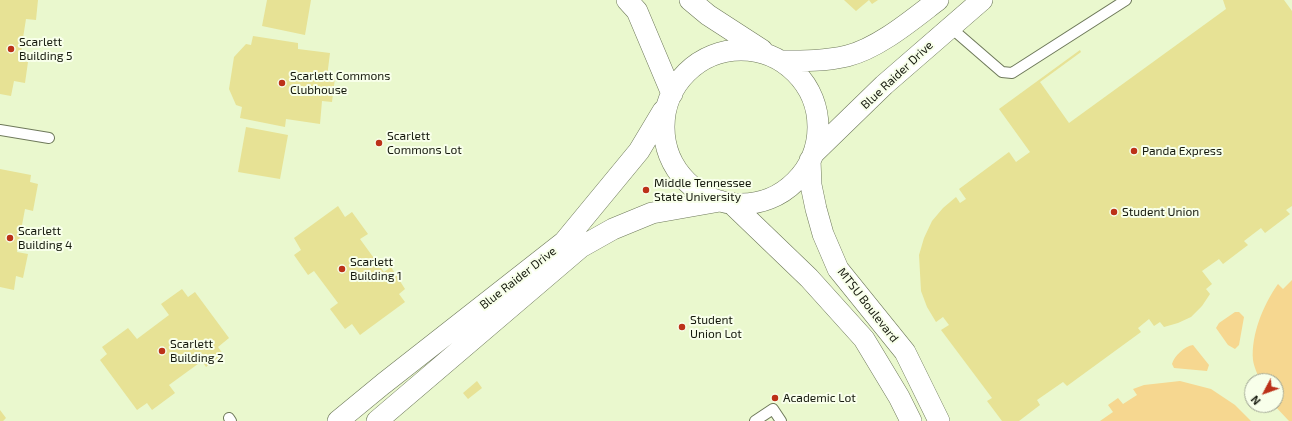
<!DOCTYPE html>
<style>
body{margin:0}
#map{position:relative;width:1292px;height:421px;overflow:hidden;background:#f8ffea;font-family:"Exo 2",sans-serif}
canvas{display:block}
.north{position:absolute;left:1244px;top:373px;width:40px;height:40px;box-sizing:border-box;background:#f8ffea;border:1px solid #9da392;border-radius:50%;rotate:229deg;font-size:11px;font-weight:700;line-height:16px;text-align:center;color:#15190d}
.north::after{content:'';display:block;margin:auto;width:14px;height:18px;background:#bc3118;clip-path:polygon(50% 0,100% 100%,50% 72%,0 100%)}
</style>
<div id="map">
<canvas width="1292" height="421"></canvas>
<div class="north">N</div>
</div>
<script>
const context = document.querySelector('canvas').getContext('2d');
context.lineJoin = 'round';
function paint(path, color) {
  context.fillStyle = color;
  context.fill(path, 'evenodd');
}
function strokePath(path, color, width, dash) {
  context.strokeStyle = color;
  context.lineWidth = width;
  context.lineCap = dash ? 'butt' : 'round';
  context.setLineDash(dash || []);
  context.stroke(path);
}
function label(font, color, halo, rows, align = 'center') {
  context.font = font + ' "Exo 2",sans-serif';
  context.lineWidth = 4;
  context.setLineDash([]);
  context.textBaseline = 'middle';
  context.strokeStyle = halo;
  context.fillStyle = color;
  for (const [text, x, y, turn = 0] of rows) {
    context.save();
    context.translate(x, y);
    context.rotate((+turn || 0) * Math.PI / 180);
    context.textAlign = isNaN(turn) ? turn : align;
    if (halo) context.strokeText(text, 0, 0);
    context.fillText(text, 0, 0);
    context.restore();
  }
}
paint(new Path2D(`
 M 0,0 L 1292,0 L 1292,421 L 0,421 ZM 1252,381 L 1276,381 L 1276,405 L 1252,405 Z`), '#eaf8ce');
paint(new Path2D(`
 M 1292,280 L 1292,421 L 1289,421 L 1274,405 L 1276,405 L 1276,381 L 1260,381 C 1258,375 1254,367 1253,360 C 1251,335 1263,305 1278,284 L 1283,289 Z
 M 1235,312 L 1239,312 L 1244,317 L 1239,345 L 1235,349 L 1228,345 L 1216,328 L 1219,323 Z
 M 1193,345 L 1209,365 L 1207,371 L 1174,368 L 1172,364 C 1174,356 1185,346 1193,345 Z
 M 1180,381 L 1211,389 L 1235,405 L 1251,421 L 1100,421 L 1113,412 L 1108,405 L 1118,398 L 1123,404 L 1137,395 L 1133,389 L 1144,385 Z`), '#f6d790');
paint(new Path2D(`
 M 0,0 L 38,0 L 36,20 L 26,19 L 23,38 L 20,61 L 28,62 L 25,83 L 14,81 L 11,96 L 0,94 Z
 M 267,0 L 311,0 L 305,35 L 262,26 Z
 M 844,0 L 878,0 L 872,4 L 869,0 L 856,11 Z
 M 1223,0 L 1284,0 L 1292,11 L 1292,206 L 1286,210 L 1290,214 L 1265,233 L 1261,228 L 1244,241 L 1248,245 L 1223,264 L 1219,259 L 1202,271 L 1212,284 L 1206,289 L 1210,294 L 1202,306 L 1191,317 L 1178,323 L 1164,327 L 1160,322 L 1154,326 L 1149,319 L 1138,328 L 1141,332 L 1067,386 L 1063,382 L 1037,400 L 1040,405 L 1019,421 L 1002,421 L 987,401 L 992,398 L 941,330 L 949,325 L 943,317 L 936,322 L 927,307 L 921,291 L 919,255 L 924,238 L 932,221 L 943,208 L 956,197 L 960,203 L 966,199 L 959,189 L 1009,152 L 1016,162 L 1030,152 L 999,109 L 1080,50 L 1081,52 L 1040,82 L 1069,123 L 1226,9 Z
 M 253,36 L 298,43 L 298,49 L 330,53 L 327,77 L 335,78 L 332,102 L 322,101 L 320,124 L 286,119 L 285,127 L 240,118 L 242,107 L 236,105 L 229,89 L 234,57 L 246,44 L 251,45 Z
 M 246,127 L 288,135 L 280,179 L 238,172 Z
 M 0,169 L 31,175 L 30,182 L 38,184 L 33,211 L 25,209 L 17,252 L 28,254 L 23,278 L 16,276 L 14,290 L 0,287 Z
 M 338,206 L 345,217 L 352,212 L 368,234 L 360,239 L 384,272 L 391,267 L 405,289 L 399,294 L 405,302 L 360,335 L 352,324 L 345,329 L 330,309 L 338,303 L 314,271 L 308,275 L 294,255 L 301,250 L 294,238 Z
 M 182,289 L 188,297 L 195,292 L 229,338 L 218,347 L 223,354 L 206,367 L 202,361 L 169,385 L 175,393 L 152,410 L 147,403 L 137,410 L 100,360 L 107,354 L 102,347 L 128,328 L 137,339 L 169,315 L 161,304 Z
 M 477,381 L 482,388 L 468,399 L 463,393 Z
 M 0,410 L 6,418 L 3,421 L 0,421 Z`), '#e7e295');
const service = new Path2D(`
 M 950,27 L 1002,72 L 1012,73 L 1126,0
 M 0,130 L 49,138
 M 229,418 L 231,421
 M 755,421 L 773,409 L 781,421`);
const minor = new Path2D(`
 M 627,0 L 637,11 L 672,94
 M 690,0 L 708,15 L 762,50
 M664 127a77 77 0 1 1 154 0a77 77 0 1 1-154 0Z
 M 781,61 C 803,61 826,61 847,56 C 879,48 913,19 938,0
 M 814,153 L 884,85 L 982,0
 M 810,160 L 811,185 L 816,209 L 823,234 L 838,269 L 905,352 L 939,421
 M 731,203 L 809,278 L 864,339 L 899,397 L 911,421
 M 338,421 L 383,384 L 564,242 L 639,151 L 663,111
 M 377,421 L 581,247 L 613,229 L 652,213 L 720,201`);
strokePath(service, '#6e795a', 12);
strokePath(minor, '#6e795a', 22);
strokePath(service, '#fff', 10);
strokePath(minor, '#fff', 21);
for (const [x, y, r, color] of [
 [11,49,4,"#bc3118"],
 [282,83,4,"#bc3118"],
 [379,143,4,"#bc3118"],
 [1134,151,4,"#bc3118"],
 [646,190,4,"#bc3118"],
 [1114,212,4,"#bc3118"],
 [10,238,4,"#bc3118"],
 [342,269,4,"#bc3118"],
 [682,327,4,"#bc3118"],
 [162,351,4,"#bc3118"],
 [775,398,4,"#bc3118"]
]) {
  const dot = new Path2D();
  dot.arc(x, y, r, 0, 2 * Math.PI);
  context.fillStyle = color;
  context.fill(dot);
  strokePath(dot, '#f8ffea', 1.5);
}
label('12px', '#15190d', '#f8ffea', [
 ["Scarlett",19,42],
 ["Building 5",19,56],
 ["Scarlett Commons",290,76],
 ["Clubhouse",290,90],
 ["Scarlett",387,136],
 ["Commons Lot",387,150],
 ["Panda Express",1142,151],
 ["Middle Tennessee",654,183],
 ["State University",654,197],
 ["Student Union",1122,212],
 ["Scarlett",18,231],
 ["Building 4",18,245],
 ["Scarlett",350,262],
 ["Building 1",350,276],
 ["Student",690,320],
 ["Union Lot",690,334],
 ["Scarlett",170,344],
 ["Building 2",170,358],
 ["Academic Lot",783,398]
], 'left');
label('12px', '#15190d', '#f8ffea', [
 ["Blue Raider Drive",897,75,-43],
 ["Blue Raider Drive",518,278,-38],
 ["MTSU Boulevard",868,305,52]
]);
</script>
